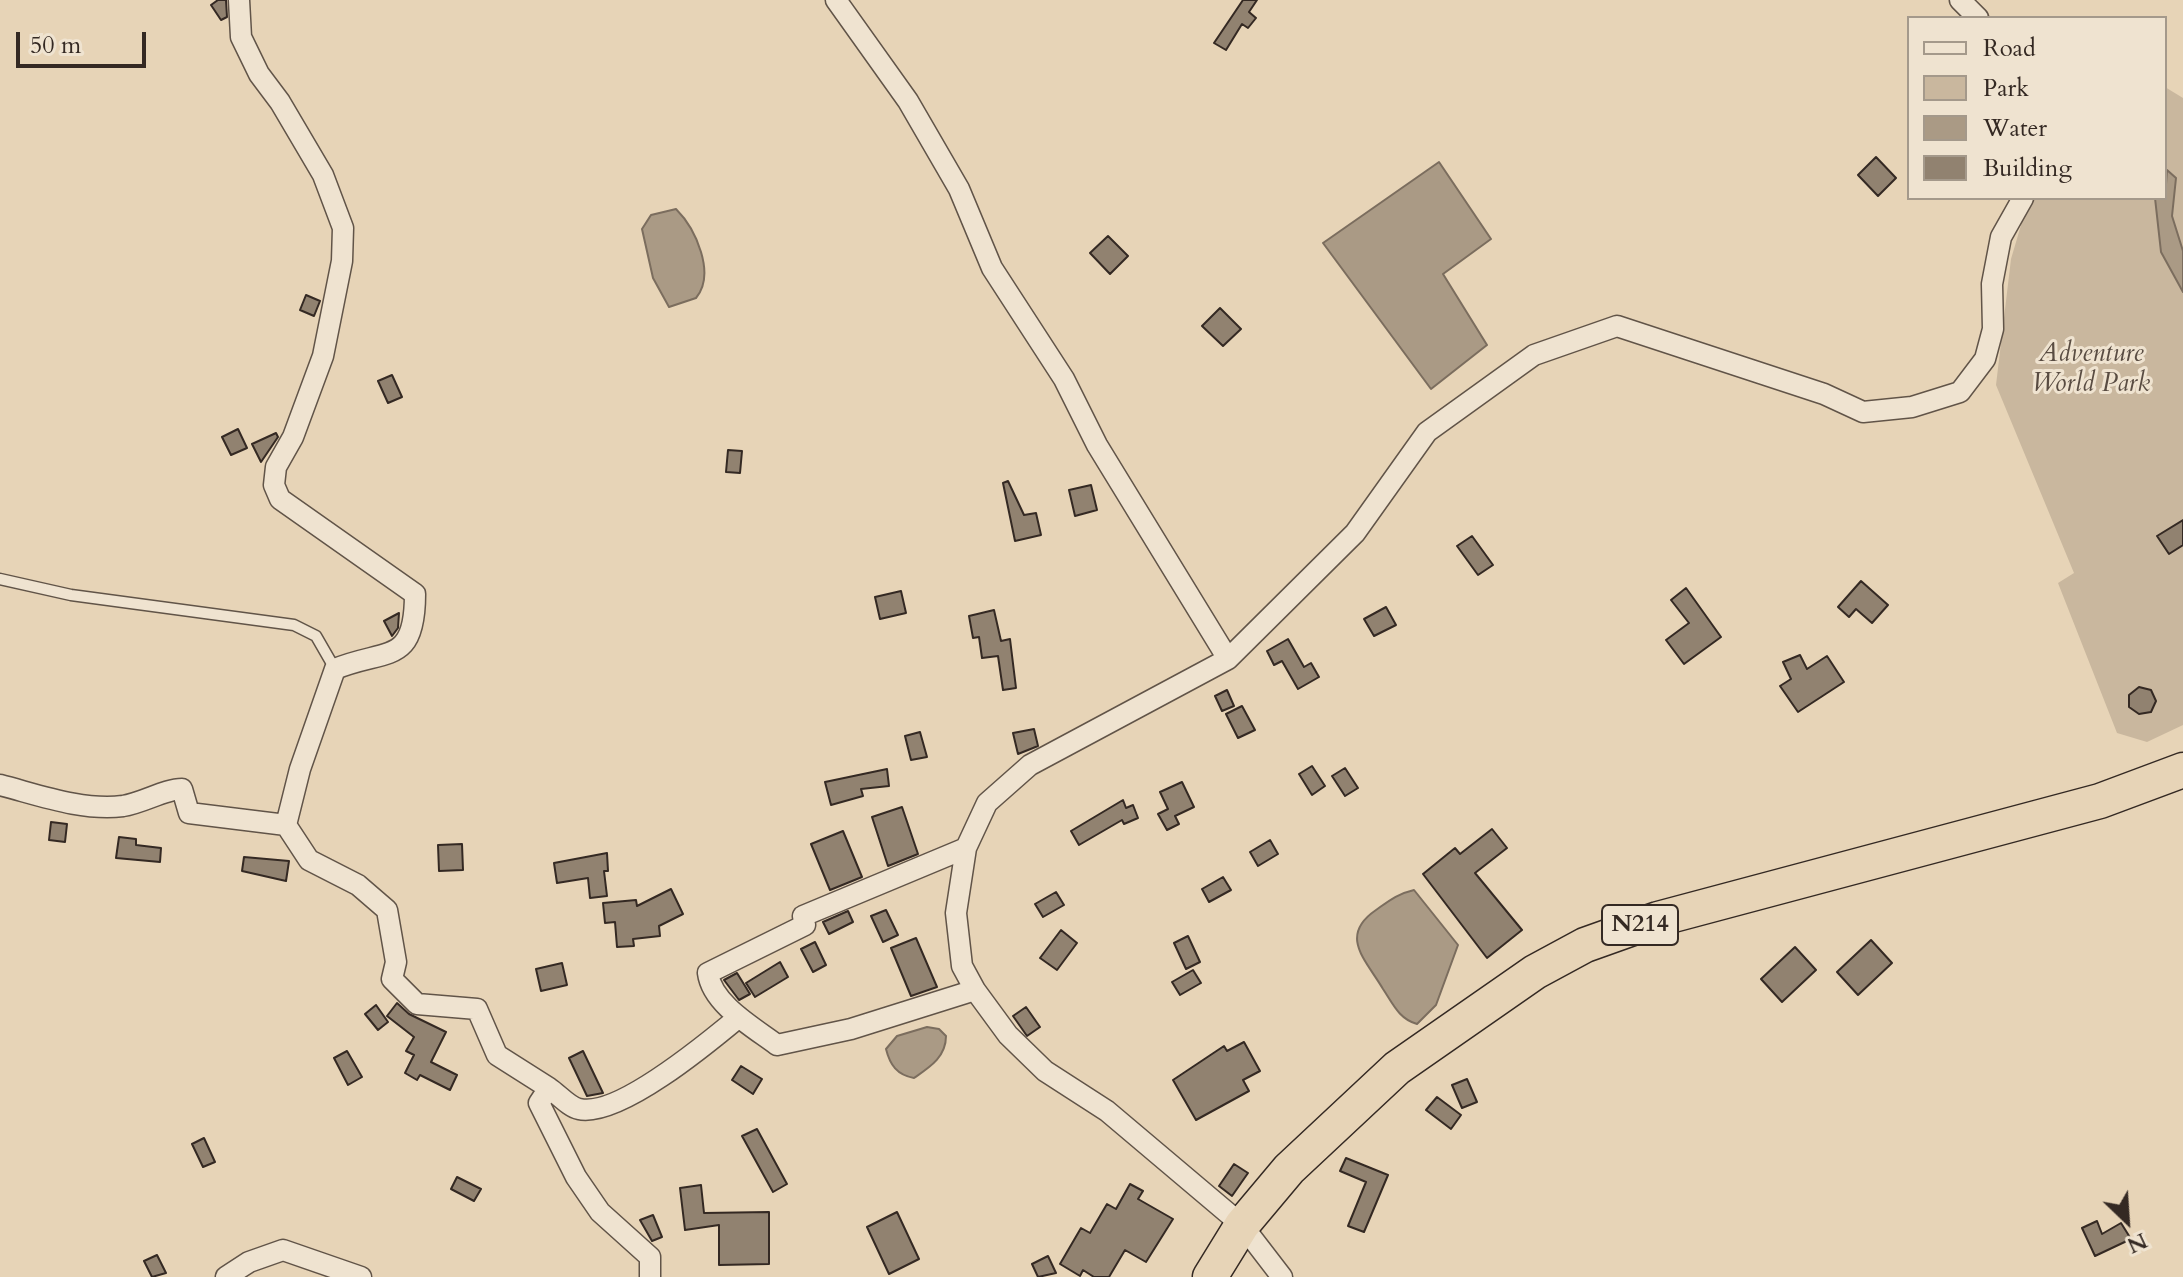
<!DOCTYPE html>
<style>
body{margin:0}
#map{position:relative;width:2183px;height:1277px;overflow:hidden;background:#e7d4b7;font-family:Cardo,serif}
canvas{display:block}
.legend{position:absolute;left:1907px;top:16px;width:260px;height:184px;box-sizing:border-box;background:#efe3d0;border:2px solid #a4998b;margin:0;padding:10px 14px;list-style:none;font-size:24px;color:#342923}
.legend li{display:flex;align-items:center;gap:16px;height:40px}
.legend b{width:40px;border:2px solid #a4998b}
.north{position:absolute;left:2087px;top:1181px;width:80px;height:80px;-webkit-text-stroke:6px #efe3d0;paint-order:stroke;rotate:155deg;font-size:22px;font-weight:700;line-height:32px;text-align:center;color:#342923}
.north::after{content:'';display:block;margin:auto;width:28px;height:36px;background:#342923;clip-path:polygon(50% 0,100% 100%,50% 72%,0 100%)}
.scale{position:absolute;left:16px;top:32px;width:130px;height:36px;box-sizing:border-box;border:4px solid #342923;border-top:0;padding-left:10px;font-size:24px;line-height:28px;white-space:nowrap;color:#342923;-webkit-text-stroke:6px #efe3d0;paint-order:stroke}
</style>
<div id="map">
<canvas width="2183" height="1277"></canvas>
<ul class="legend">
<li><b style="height:10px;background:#efe3d0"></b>Road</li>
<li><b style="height:22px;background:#c9b79e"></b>Park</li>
<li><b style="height:22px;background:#aa9a85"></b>Water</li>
<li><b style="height:22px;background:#918270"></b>Building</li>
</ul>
<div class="north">N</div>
<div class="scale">50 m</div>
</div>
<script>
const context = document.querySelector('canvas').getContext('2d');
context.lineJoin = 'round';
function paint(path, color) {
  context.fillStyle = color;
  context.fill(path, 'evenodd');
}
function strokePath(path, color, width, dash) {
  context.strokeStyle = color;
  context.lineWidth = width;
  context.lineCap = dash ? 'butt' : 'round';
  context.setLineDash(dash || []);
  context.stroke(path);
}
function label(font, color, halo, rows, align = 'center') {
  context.font = font + ' Cardo,serif';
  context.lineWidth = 6;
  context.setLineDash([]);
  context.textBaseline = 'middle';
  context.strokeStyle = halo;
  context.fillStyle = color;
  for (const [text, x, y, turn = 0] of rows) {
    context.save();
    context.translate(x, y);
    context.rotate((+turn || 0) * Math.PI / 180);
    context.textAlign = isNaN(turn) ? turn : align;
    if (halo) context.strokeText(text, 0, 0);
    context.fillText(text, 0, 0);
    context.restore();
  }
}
paint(new Path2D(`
 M 2165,87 L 2183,98 L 2183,725 L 2147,742 L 2117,733 L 2058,583 L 2074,573 L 1996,385 L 2011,259 L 2029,198 L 2165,198 Z`), '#c9b79e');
const water = new Path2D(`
 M 1439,162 L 1491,239 L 1443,274 L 1487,345 L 1431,389 L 1323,243 Z
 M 2167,170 L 2176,178 L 2172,216 L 2183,251 L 2183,292 L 2161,252 L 2155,198 L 2165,198 Z
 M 676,209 C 696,229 716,274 696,298 L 669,307 L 653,278 L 642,229 L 651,215 Z
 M 1414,890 L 1458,945 L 1436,1005 L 1417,1024 C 1399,1019 1393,1004 1383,989 C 1366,960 1338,936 1376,910 C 1390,900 1397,894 1414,890 Z
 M 927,1027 L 939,1029 L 946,1036 C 946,1057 930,1067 914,1078 C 897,1075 890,1065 886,1049 L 897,1036 Z`);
paint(water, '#aa9a85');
strokePath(water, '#7b6d5e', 2);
const building = new Path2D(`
 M 218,0 L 226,0 L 227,17 L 221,20 L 211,5 Z
 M 1243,0 L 1257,0 L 1249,12 L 1256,18 L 1248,28 L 1242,24 L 1226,50 L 1214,43 Z
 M 1876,157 L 1896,178 L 1878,196 L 1858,175 Z
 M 1108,236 L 1128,256 L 1110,274 L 1090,253 Z
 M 306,295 L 320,301 L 314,316 L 300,310 Z
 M 1220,308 L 1241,329 L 1223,346 L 1202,326 Z
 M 392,375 L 402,397 L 388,403 L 378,381 Z
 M 238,429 L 247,448 L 231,455 L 222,437 Z
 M 276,433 L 278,437 L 261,462 L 252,444 Z
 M 728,450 L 742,451 L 740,473 L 726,472 Z
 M 1008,481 L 1024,515 L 1036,513 L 1041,535 L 1015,541 L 1003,483 Z
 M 1091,485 L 1097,510 L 1075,516 L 1069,490 Z
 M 2183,520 L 2183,545 L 2169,554 L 2157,536 Z
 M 1472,536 L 1493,565 L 1478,575 L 1457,546 Z
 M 1861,581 L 1888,605 L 1872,623 L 1856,609 L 1849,617 L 1838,607 Z
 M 1686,588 L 1721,637 L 1684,664 L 1666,640 L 1689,623 L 1671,600 Z
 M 901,591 L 906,613 L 880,619 L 875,597 Z
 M 1386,607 L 1396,625 L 1374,636 L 1364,619 Z
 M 994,610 L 1001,641 L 1010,639 L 1016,688 L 1003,690 L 998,656 L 982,658 L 979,637 L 973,638 L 969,616 Z
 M 399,613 L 398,628 L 392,636 L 384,621 Z
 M 1288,639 L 1304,667 L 1311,663 L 1319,677 L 1298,689 L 1282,661 L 1274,665 L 1267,651 Z
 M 1800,655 L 1807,669 L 1827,656 L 1844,682 L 1798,712 L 1780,686 L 1791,679 L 1783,662 Z
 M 2139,687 L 2151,690 L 2156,701 L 2151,712 L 2139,714 L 2129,707 L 2129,695 Z
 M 1227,690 L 1234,706 L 1222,711 L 1215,696 Z
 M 1242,706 L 1255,730 L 1238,738 L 1226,714 Z
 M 1034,729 L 1038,746 L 1018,754 L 1013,733 Z
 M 920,732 L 927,757 L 911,760 L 905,736 Z
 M 1312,766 L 1325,786 L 1312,795 L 1299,774 Z
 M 1345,768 L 1358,788 L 1345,796 L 1332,776 Z
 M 887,769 L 889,786 L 861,789 L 863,796 L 831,805 L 825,782 Z
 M 1182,782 L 1194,807 L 1175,816 L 1179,824 L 1167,830 L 1158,814 L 1168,809 L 1160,792 Z
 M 1123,800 L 1126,808 L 1133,805 L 1138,818 L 1124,824 L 1122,820 L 1079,845 L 1071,831 Z
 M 902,807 L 918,854 L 888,866 L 872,817 Z
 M 51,822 L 67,824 L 65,842 L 49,840 Z
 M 1492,829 L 1507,848 L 1475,873 L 1522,930 L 1487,958 L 1423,874 L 1455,848 L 1460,854 Z
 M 843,831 L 862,877 L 830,890 L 811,844 Z
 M 119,837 L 136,839 L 136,845 L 161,848 L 160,862 L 116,858 Z
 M 1270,840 L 1278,854 L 1258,866 L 1250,852 Z
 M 462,844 L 463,870 L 439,871 L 438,845 Z
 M 607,853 L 608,871 L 604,871 L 607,896 L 590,898 L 588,878 L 557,883 L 554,863 Z
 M 244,857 L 289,861 L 286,881 L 242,871 Z
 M 1223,877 L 1231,890 L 1209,902 L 1202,889 Z
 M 671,889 L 683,914 L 659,926 L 660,936 L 633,939 L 634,946 L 617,947 L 615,922 L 605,923 L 603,903 L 636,900 L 637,906 Z
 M 1056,892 L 1064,905 L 1043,917 L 1035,904 Z
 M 886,910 L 898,935 L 883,942 L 871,916 Z
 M 848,911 L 853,922 L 829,934 L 823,922 Z
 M 1061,930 L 1077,943 L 1057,970 L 1040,958 Z
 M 1188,936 L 1200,962 L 1186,969 L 1174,943 Z
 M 916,938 L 937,987 L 911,996 L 891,948 Z
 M 1871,940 L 1892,963 L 1858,995 L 1837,972 Z
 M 815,942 L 826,965 L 813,972 L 801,949 Z
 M 1795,947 L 1816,970 L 1782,1002 L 1761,979 Z
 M 780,962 L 788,977 L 755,997 L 746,983 Z
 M 562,963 L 567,985 L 541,991 L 536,969 Z
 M 1193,970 L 1201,983 L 1180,995 L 1172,982 Z
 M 737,973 L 750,994 L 739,1000 L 724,980 Z
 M 397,1003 L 409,1014 L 446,1032 L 431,1062 L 457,1075 L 450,1090 L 420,1075 L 417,1080 L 405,1073 L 414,1055 L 406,1051 L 414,1037 L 387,1016 Z
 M 376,1005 L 388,1022 L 378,1030 L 365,1014 Z
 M 1026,1007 L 1040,1027 L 1027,1036 L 1013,1016 Z
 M 1244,1042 L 1260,1071 L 1243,1080 L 1249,1091 L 1196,1120 L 1173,1080 L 1224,1046 L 1227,1051 Z
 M 347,1051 L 362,1077 L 348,1085 L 334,1058 Z
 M 583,1051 L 603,1093 L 587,1096 L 569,1058 Z
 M 741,1066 L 762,1079 L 753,1094 L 732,1080 Z
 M 1467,1079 L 1477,1102 L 1462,1108 L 1452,1085 Z
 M 1437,1097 L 1461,1115 L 1451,1129 L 1426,1110 Z
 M 757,1129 L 787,1184 L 773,1192 L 742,1136 Z
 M 204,1138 L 215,1162 L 203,1167 L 192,1144 Z
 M 1346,1158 L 1388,1175 L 1364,1232 L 1348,1226 L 1366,1182 L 1340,1171 Z
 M 1234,1164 L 1248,1173 L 1232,1196 L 1219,1186 Z
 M 457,1177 L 481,1189 L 474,1201 L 451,1189 Z
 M 1130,1184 L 1143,1191 L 1138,1199 L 1173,1219 L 1146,1262 L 1125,1250 L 1109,1277 L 1094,1277 L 1083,1270 L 1080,1276 L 1060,1264 L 1081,1228 L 1090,1233 L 1107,1204 L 1116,1209 Z
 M 701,1185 L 704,1213 L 769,1212 L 769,1264 L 719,1265 L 719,1225 L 685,1230 L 680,1188 Z
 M 897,1212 L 919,1259 L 889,1274 L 867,1227 Z
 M 653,1215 L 662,1237 L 652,1241 L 640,1220 Z
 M 2097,1221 L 2102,1234 L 2121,1223 L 2131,1239 L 2095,1256 L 2082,1228 Z
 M 157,1255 L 166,1273 L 152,1277 L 144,1261 Z
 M 1048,1256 L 1056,1273 L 1038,1277 L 1032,1264 Z`);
paint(building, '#918270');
strokePath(building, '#342923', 2);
const service = new Path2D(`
 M 0,579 L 71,595 L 294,625 L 316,636 L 335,669`);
const minor = new Path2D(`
 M 239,0 L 241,37 L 259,74 L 280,102 L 323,175 L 343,228 L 342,261 L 323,356 L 293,437 L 276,467 L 274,485 L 280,499 L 415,594 C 415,666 386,648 335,669 L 300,769 L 286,825
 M 836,0 L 908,101 L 959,189 L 992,268 L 1064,379 L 1097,445 L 1228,659
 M 1960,0 L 1978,18
 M 0,785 C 39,795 82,811 123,806 C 143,803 165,789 182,789 L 189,813 L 286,825 L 309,860 L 358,885 L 387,910 L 396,962 L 392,979 L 417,1004 L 477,1009 L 497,1055 L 549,1088 L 539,1103 L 576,1177 L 600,1212 L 650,1257 L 650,1277
 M 966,848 L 803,916 L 805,925 L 708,973 C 712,1004 753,1027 777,1045 L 851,1029 L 975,990
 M 549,1088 C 558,1094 569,1107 579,1109 C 618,1118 709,1042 739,1017
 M 226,1277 L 249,1262 L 283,1250 L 361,1277
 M 1282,1277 L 1242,1225 L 1107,1111 L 1045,1071 L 1008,1035 L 975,990 L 962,966 L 956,913 L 966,848 L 987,803 L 1030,765 L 1228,659 L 1355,533 L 1427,432 L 1534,355 L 1617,326 L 1824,394 L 1863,412 L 1912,407 L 1960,392 L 1985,359 L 1993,329 L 1992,284 L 2001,237 L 2023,198`);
const trunk = new Path2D(`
 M 1210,1277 L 1242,1225 L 1289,1169 L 1397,1068 L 1535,972 L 1585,945 L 1658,919 L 2100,801 L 2183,770`);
strokePath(service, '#615448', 13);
strokePath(minor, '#615448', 23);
strokePath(trunk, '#342923', 37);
strokePath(service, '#efe3d0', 10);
strokePath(minor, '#efe3d0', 20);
strokePath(trunk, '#e7d4b7', 34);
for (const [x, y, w] of [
 [1640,925,76]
]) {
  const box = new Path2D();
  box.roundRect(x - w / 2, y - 20, w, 40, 6);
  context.fillStyle = '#efe3d0';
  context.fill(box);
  strokePath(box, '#342923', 2);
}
label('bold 24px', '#342923', null, [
 ["N214",1640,925]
]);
label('italic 26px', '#594c42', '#efe3d0', [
 ["Adventure",2091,355],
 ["World Park",2091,385]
]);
</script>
